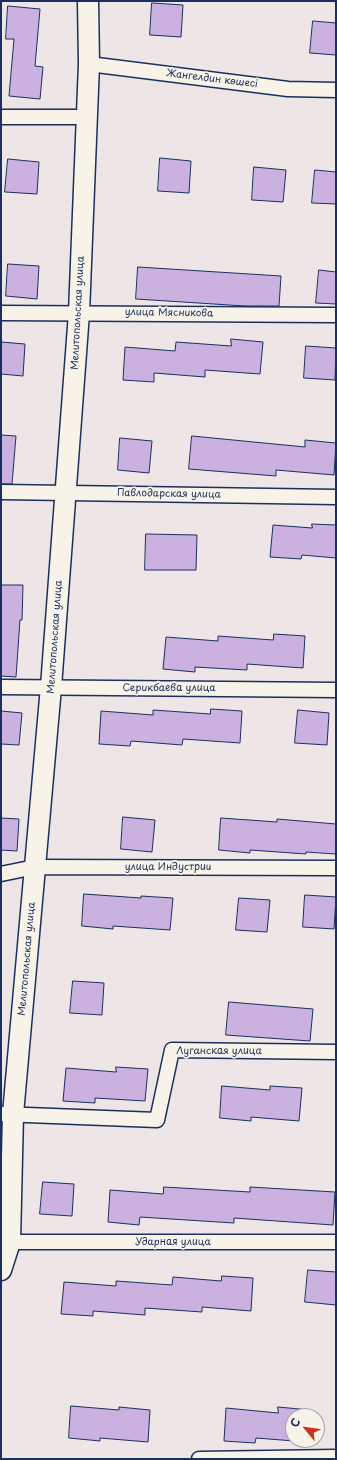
<!DOCTYPE html>
<meta charset="utf-8">
<style>
body{margin:0}
#map{position:relative;width:337px;height:1460px;overflow:hidden;background:#eee6e6;font-family:"Playpen Sans",sans-serif}
canvas{display:block}
.frame{position:absolute;inset:0;border:2px solid #1b2f5e;pointer-events:none}
.north{position:absolute;left:285px;top:1408px;width:40px;height:40px;box-sizing:border-box;background:#f7f3e8;border:1px solid #9fa5b1;border-radius:50%;rotate:299deg;font-size:11px;font-weight:700;line-height:16px;text-align:center;color:#1b2f5e}
.north::after{content:'';display:block;margin:auto;width:14px;height:18px;background:#c8321e;clip-path:polygon(50% 0,100% 100%,50% 72%,0 100%)}
</style>
<div id="map">
<canvas width="337" height="1460"></canvas>
<div class="frame"></div>
<div class="north">С</div>
</div>
<script>
const context = document.querySelector('canvas').getContext('2d');
context.lineJoin = 'round';
function paint(path, color) {
  context.fillStyle = color;
  context.fill(path, 'evenodd');
}
function strokePath(path, color, width, dash) {
  context.strokeStyle = color;
  context.lineWidth = width;
  context.lineCap = dash ? 'butt' : 'round';
  context.setLineDash(dash || []);
  context.stroke(path);
}
function label(font, color, halo, rows, align = 'center') {
  context.font = font + ' "Playpen Sans",sans-serif';
  context.lineWidth = 3.5;
  context.setLineDash([]);
  context.textBaseline = 'middle';
  context.strokeStyle = halo;
  context.fillStyle = color;
  for (const [text, x, y, turn = 0] of rows) {
    context.save();
    context.translate(x, y);
    context.rotate((+turn || 0) * Math.PI / 180);
    context.textAlign = isNaN(turn) ? turn : align;
    if (halo) context.strokeText(text, 0, 0);
    context.fillText(text, 0, 0);
    context.restore();
  }
}
const building = new Path2D(`
 M 152,3 L 183,5 L 181,37 L 150,35 Z
 M 8,6 L 40,9 L 35,66 L 43,67 L 40,99 L 9,96 L 14,39 L 6,39 Z
 M 313,21 L 336,23 L 336,55 L 310,53 Z
 M 160,158 L 191,161 L 189,193 L 158,191 Z
 M 8,159 L 39,162 L 37,194 L 5,192 Z
 M 254,167 L 286,170 L 283,202 L 252,200 Z
 M 315,170 L 336,172 L 336,204 L 312,203 Z
 M 8,264 L 39,266 L 37,299 L 6,296 Z
 M 138,267 L 281,276 L 279,306 L 245,306 L 136,299 Z
 M 319,270 L 336,272 L 336,304 L 316,303 Z
 M 231,339 L 263,342 L 260,374 L 205,370 L 205,377 L 154,373 L 154,382 L 123,380 L 125,347 L 175,351 L 176,342 L 231,346 Z
 M 1,342 L 25,344 L 23,376 L 1,374 Z
 M 306,346 L 336,348 L 335,380 L 304,378 Z
 M 1,435 L 16,436 L 12,484 L 1,484 Z
 M 192,436 L 305,447 L 305,440 L 336,443 L 334,475 L 276,470 L 276,476 L 189,469 Z
 M 120,438 L 152,441 L 149,473 L 118,470 Z
 M 312,524 L 336,525 L 336,558 L 302,555 L 301,559 L 270,557 L 273,525 L 312,528 Z
 M 146,534 L 197,535 L 196,570 L 145,570 Z
 M 1,585 L 23,585 L 22,620 L 20,620 L 16,677 L 1,676 Z
 M 274,634 L 305,636 L 303,668 L 247,664 L 247,670 L 195,667 L 195,672 L 163,669 L 166,637 L 218,641 L 218,636 L 273,640 Z
 M 211,709 L 242,711 L 240,743 L 183,739 L 182,745 L 131,741 L 130,746 L 99,744 L 101,711 L 153,715 L 153,710 L 210,714 Z
 M 298,710 L 329,713 L 327,745 L 295,743 Z
 M 1,711 L 22,713 L 19,745 L 1,744 Z
 M 123,817 L 155,820 L 152,852 L 121,849 Z
 M 1,818 L 19,819 L 17,851 L 1,850 Z
 M 221,818 L 277,822 L 277,819 L 336,824 L 336,854 L 306,852 L 306,854 L 250,850 L 250,853 L 219,850 Z
 M 84,894 L 141,898 L 141,896 L 173,898 L 170,930 L 113,926 L 113,929 L 82,926 Z
 M 305,895 L 336,897 L 334,929 L 303,927 Z
 M 239,898 L 270,900 L 267,932 L 236,930 Z
 M 73,981 L 104,983 L 102,1015 L 70,1013 Z
 M 229,1002 L 313,1009 L 310,1041 L 226,1035 Z
 M 116,1067 L 148,1069 L 145,1101 L 95,1098 L 95,1103 L 63,1101 L 66,1068 L 116,1072 Z
 M 222,1086 L 270,1090 L 270,1086 L 302,1088 L 299,1121 L 251,1117 L 251,1121 L 220,1118 Z
 M 43,1182 L 74,1184 L 72,1216 L 40,1214 Z
 M 164,1187 L 250,1192 L 250,1187 L 335,1192 L 333,1225 L 234,1218 L 234,1223 L 140,1217 L 139,1225 L 108,1222 L 110,1190 L 163,1194 Z
 M 308,1270 L 336,1272 L 336,1305 L 305,1302 Z
 M 222,1276 L 253,1278 L 251,1311 L 202,1307 L 202,1312 L 145,1308 L 145,1315 L 93,1311 L 93,1316 L 61,1314 L 64,1282 L 116,1286 L 116,1281 L 172,1285 L 173,1277 L 221,1281 Z
 M 71,1406 L 119,1410 L 119,1407 L 150,1410 L 148,1442 L 100,1438 L 100,1441 L 69,1438 Z
 M 278,1407 L 310,1410 L 309,1416 L 293,1416 L 293,1440 L 308,1440 L 307,1442 L 256,1438 L 255,1443 L 224,1441 L 226,1408 L 278,1413 Z`);
paint(building, '#cab1df');
strokePath(building, '#1b2f5e', 1);
const street = new Path2D(`
 M 89,64 L 288,89 L 336,90
 M 1,117 L 86,117
 M 1,313 L 336,315
 M 1,492 L 336,497
 M 1,687 L 336,690
 M 1,874 L 35,867 L 336,868
 M 1,1114 L 157,1120 L 172,1050 L 336,1052
 M 10,1242 L 336,1242
 M 199,1459 L 336,1457`);
const secondary = new Path2D(`
 M 1,1270 L 10,1242 L 13,1114 L 51,687 L 79,313 L 89,64 L 88,1`);
strokePath(street, '#1b2f5e', 17);
strokePath(secondary, '#1b2f5e', 23);
strokePath(street, '#f7f3e8', 14);
strokePath(secondary, '#f7f3e8', 20);
label('10px', '#1b2f5e', '#f7f3e8', [
 ["Жангелдин көшесі",212,79,7],
 ["Мелитопольская улица",78,313,-87],
 ["улица Мясникова",169,313,1],
 ["Павлодарская улица",169,494,1],
 ["Мелитопольская улица",55,637,-86],
 ["Серикбаева улица",169,688],
 ["улица Индустрии",168,867],
 ["Мелитопольская улица",27,959,-85],
 ["Луганская улица",219,1051],
 ["Ударная улица",173,1242]
]);
</script>
